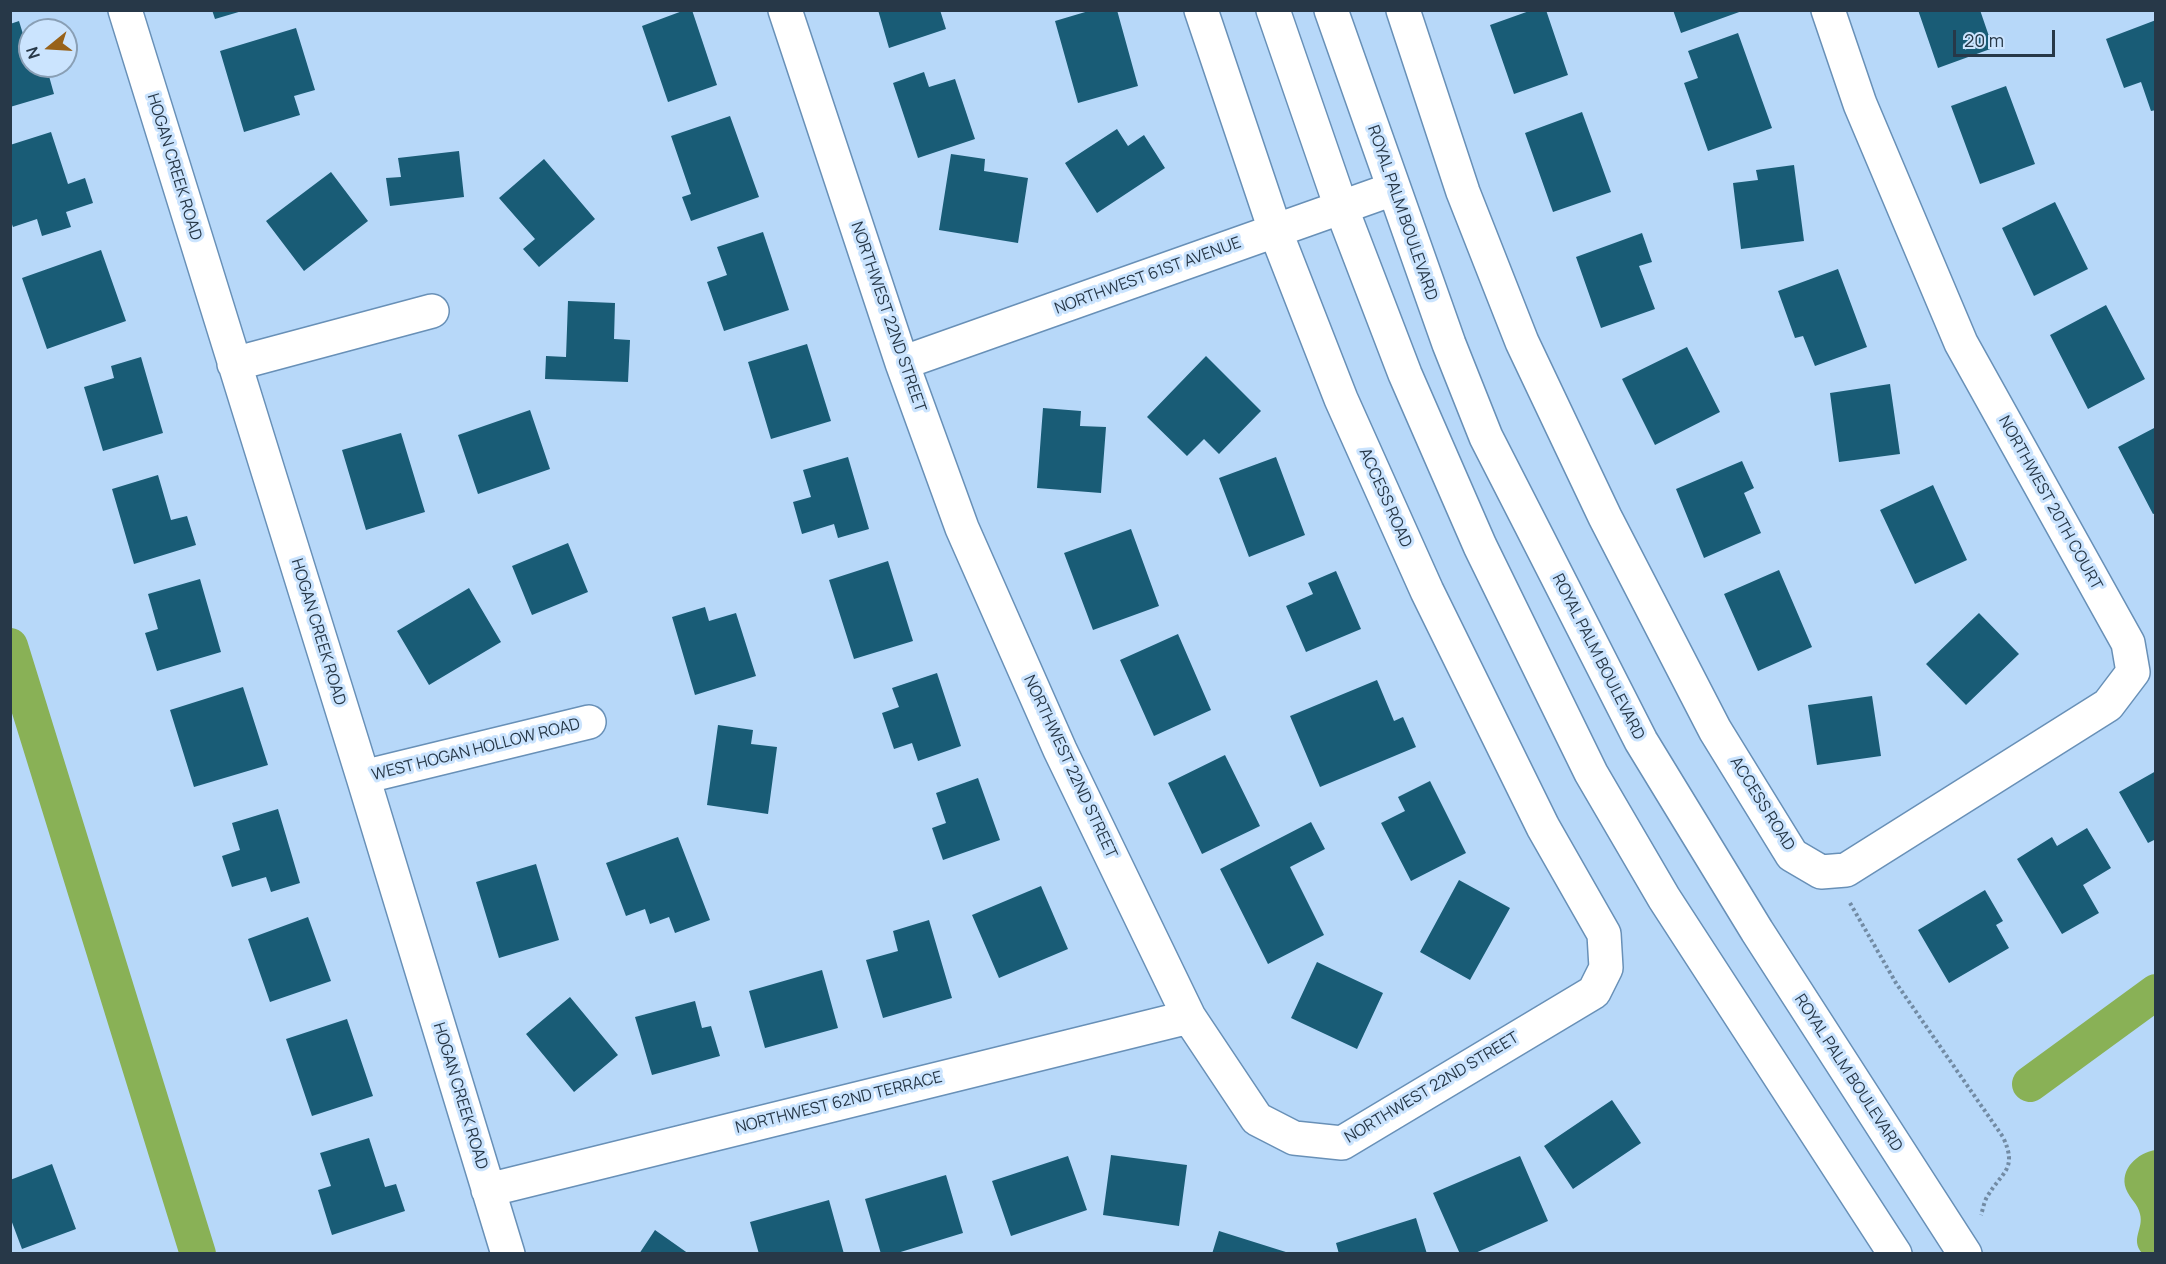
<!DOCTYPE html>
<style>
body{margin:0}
#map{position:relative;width:2166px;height:1264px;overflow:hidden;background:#b7d8f9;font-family:Manrope,sans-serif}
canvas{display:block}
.frame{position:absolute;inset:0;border:12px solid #273848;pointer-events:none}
.north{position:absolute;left:18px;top:18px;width:60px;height:60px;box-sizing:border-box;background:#cbe4fe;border:2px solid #899fb5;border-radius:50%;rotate:252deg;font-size:16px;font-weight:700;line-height:24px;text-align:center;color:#273848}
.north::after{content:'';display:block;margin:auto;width:21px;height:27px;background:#98621a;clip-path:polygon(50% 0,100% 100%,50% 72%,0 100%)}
.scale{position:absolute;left:1953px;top:30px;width:102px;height:27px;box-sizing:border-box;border:3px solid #273848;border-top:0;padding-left:8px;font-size:18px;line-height:21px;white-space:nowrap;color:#273848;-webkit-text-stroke:4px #cbe4fe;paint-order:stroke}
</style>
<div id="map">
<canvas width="2166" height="1264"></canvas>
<div class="frame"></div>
<div class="north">N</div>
<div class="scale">20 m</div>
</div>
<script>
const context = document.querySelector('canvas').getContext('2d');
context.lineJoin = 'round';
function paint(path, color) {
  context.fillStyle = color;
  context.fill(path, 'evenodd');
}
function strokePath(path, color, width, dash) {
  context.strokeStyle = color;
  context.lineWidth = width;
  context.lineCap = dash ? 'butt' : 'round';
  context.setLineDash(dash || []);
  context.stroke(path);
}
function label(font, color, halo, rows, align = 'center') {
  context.font = font + ' Manrope,sans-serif';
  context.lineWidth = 6;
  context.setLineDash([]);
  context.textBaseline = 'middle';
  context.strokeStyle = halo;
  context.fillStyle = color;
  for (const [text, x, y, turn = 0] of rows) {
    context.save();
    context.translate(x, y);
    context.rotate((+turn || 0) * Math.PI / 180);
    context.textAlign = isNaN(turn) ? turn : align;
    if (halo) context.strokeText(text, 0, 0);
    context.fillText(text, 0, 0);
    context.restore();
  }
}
paint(new Path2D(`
 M 2155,1150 L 2155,1253 L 2142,1253 C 2130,1239 2144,1229 2140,1214 C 2138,1204 2130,1199 2126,1189 C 2119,1169 2138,1153 2155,1150 Z`), '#89b156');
strokePath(new Path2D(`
 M 10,646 L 198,1254
 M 2030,1084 L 2156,992`), '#89b156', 36);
paint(new Path2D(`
 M 212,10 L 242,10 L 242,11 L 215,19 Z
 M 685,10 L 692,10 L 717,85 L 668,102 L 642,26 Z
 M 878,10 L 940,10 L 946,29 L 889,48 Z
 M 1092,10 L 1117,10 L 1138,86 L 1078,103 L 1055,21 Z
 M 1532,10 L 1546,10 L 1568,75 L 1514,94 L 1490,25 Z
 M 1673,10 L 1742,10 L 1742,11 L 1681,33 Z
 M 1918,10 L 1980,10 L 1993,48 L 1938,68 Z
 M 2156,20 L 2156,110 L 2151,111 L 2141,82 L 2124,88 L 2106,39 Z
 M 19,21 L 30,57 L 30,66 L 33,66 L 35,72 L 47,69 L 54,94 L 10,107 L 10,24 Z
 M 296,28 L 315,90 L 294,96 L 300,115 L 244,132 L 220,51 Z
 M 1738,33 L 1772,128 L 1708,151 L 1684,83 L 1698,78 L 1688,51 Z
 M 924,72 L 929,87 L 955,79 L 975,139 L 918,158 L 893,83 Z
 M 2006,86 L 2035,164 L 1980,184 L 1951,106 Z
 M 1582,112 L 1611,192 L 1553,212 L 1525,133 Z
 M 730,116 L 759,197 L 691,221 L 682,197 L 691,194 L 671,136 Z
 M 1117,129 L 1128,146 L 1144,135 L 1165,168 L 1097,213 L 1065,163 Z
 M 51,132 L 68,184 L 85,178 L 93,203 L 66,212 L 71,227 L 42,236 L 37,219 L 13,227 L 10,219 L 10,145 Z
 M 459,151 L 464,197 L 390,206 L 386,178 L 401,177 L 398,158 Z
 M 951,154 L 985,159 L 984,171 L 1028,178 L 1018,243 L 939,230 Z
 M 544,159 L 595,219 L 539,267 L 523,249 L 535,239 L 499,198 Z
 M 1794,165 L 1804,241 L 1741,249 L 1733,183 L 1758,180 L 1756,170 Z
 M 331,172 L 368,221 L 304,271 L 266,221 Z
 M 2055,202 L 2088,269 L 2034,296 L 2002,228 Z
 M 763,232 L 789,310 L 724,331 L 707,282 L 727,275 L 717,247 Z
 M 1642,233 L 1652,262 L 1639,266 L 1655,309 L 1601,328 L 1576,257 Z
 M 101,250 L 126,321 L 47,349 L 22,278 Z
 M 1838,269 L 1867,347 L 1815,366 L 1803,336 L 1795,338 L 1778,291 Z
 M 568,301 L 615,303 L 614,339 L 630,340 L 628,382 L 545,379 L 546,356 L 566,357 Z
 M 2106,305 L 2145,379 L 2088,409 L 2050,335 Z
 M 807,344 L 831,421 L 771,439 L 748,362 Z
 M 1687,347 L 1720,412 L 1655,445 L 1622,379 Z
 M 1206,356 L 1261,411 L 1219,454 L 1204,439 L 1187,456 L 1147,417 Z
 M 141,357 L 163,433 L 103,451 L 84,387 L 114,378 L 111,366 Z
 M 1890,384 L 1900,454 L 1839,462 L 1830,393 Z
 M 1043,408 L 1081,411 L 1080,426 L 1106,427 L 1101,493 L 1037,488 Z
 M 530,410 L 550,469 L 478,494 L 458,435 Z
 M 2156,427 L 2156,513 L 2153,514 L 2118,447 Z
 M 401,433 L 425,512 L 366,530 L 342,450 Z
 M 848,457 L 869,529 L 838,538 L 834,524 L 802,534 L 793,502 L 811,497 L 803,470 Z
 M 1276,457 L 1305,535 L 1249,557 L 1219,478 Z
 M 1742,461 L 1754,488 L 1744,493 L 1761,533 L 1704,558 L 1676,489 Z
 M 158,475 L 171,520 L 187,516 L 196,545 L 134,564 L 112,489 Z
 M 1933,485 L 1967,560 L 1915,584 L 1880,510 Z
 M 1131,529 L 1159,606 L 1093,630 L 1064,553 Z
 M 568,543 L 588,592 L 532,615 L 512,566 Z
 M 888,561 L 913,641 L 854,659 L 829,580 Z
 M 1779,570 L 1812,647 L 1758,671 L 1724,594 Z
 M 1336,571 L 1361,629 L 1306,652 L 1286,606 L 1313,594 L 1308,583 Z
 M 200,579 L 221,652 L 157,671 L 145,633 L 158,629 L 148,594 Z
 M 469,588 L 501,642 L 429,685 L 397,631 Z
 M 705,607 L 709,621 L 736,613 L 756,676 L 695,695 L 672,617 Z
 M 1979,613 L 2019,654 L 1966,705 L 1926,664 Z
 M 1178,634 L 1211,710 L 1154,736 L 1120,660 Z
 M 937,673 L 961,746 L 918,761 L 912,743 L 894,749 L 882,713 L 899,707 L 892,688 Z
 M 1377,680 L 1394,721 L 1403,717 L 1416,747 L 1320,787 L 1290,716 Z
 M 243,687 L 268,765 L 194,787 L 170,710 Z
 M 1872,696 L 1881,756 L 1817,765 L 1808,705 Z
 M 718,725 L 753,730 L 751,744 L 777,747 L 768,814 L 707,805 Z
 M 1225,755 L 1260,826 L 1202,854 L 1168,783 Z
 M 2156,771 L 2156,839 L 2148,843 L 2119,792 Z
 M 978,778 L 1000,840 L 943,860 L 932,828 L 946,823 L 936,793 Z
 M 1430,781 L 1466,853 L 1411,881 L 1381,823 L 1405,811 L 1398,797 Z
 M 278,809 L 300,883 L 271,892 L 266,877 L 232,887 L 222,856 L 240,850 L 232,823 Z
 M 1311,822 L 1325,849 L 1290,867 L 1324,935 L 1268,964 L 1220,869 Z
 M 2087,828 L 2111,868 L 2083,885 L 2099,913 L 2062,934 L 2017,859 L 2052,837 L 2057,846 Z
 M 678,837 L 710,920 L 675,933 L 669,917 L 650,924 L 645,909 L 626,916 L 606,863 Z
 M 536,864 L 559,940 L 499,958 L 476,882 Z
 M 1459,880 L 1510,908 L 1470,980 L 1420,952 Z
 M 1041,886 L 1068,949 L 999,978 L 972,915 Z
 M 1985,890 L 2003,921 L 1996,925 L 2009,948 L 1949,983 L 1918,930 Z
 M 308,917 L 331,981 L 270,1002 L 248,939 Z
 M 929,920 L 952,998 L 883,1018 L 866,960 L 898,951 L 893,931 Z
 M 1317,962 L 1383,993 L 1357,1049 L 1291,1018 Z
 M 822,970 L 838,1028 L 765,1048 L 749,991 Z
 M 570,997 L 618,1055 L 574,1092 L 526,1034 Z
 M 695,1001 L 702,1028 L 711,1026 L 720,1056 L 652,1075 L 635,1017 Z
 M 347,1019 L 373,1096 L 312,1116 L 286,1039 Z
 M 1612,1100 L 1641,1143 L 1573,1189 L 1544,1146 Z
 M 369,1138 L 385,1187 L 396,1184 L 405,1211 L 332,1235 L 318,1190 L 331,1186 L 320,1153 Z
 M 1111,1155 L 1187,1165 L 1179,1226 L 1103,1215 Z
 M 1068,1156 L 1087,1210 L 1011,1236 L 992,1181 Z
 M 1520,1156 L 1548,1221 L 1473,1254 L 1460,1254 L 1433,1193 Z
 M 52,1164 L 76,1229 L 22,1249 L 10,1217 L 10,1180 Z
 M 946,1175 L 963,1233 L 894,1254 L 881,1254 L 865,1199 Z
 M 829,1200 L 844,1254 L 759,1254 L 750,1222 Z
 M 1416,1218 L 1427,1254 L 1339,1254 L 1336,1243 Z
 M 655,1230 L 689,1254 L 639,1254 Z
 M 1219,1231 L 1289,1253 L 1289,1254 L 1212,1254 Z`), '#195c76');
const street = new Path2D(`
 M 125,10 L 363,777 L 508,1254
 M 785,10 L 902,363 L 962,528 L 1060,750 L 1189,1017 L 1257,1119 L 1294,1138 L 1342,1143 L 1594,992 L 1606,968 L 1604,934 L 1543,827 L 1427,591 L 1341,399 L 1275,230 L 1201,10
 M 1403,10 L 1463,192 L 1522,342 L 1605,517 L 1715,730 L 1792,855 L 1821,872 L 1846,870 L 2108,705 L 2133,672 L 2128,643 L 1961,343 L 1860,104 L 1828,10
 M 902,363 L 1393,189
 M 234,364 L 432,311
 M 363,777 L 589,722
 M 488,1190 L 1189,1017`);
const secondary = new Path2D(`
 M 1273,10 L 1341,207 L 1405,374 L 1480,546 L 1591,773 L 1664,898 L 1895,1254
 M 1331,10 L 1449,344 L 1486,437 L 1531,525 L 1641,741 L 1757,931 L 1965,1254`);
strokePath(street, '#6890b7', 36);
strokePath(secondary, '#6890b7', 36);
strokePath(new Path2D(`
 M 1850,903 L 1896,983 L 2003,1137 C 2018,1170 2002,1171 1987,1197 C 1984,1202 1983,1209 1981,1215`), '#728ba4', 4, [3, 3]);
strokePath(street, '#fff', 33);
strokePath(secondary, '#fff', 33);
label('16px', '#273848', '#cbe4fe', [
 ["HOGAN CREEK ROAD",174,167,73],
 ["ROYAL PALM BOULEVARD",1402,213,71],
 ["NORTHWEST 61ST AVENUE",1148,276,-20],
 ["NORTHWEST 22ND STREET",888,317,71],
 ["ACCESS ROAD",1385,498,66],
 ["NORTHWEST 20TH COURT",2050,503,61],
 ["HOGAN CREEK ROAD",318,632,73],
 ["ROYAL PALM BOULEVARD",1598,657,63],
 ["WEST HOGAN HOLLOW ROAD",476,750,-14],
 ["NORTHWEST 22ND STREET",1070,767,65],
 ["ACCESS ROAD",1762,804,58],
 ["ROYAL PALM BOULEVARD",1848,1073,57],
 ["NORTHWEST 22ND STREET",1432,1088,-31],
 ["HOGAN CREEK ROAD",460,1096,73],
 ["NORTHWEST 62ND TERRACE",839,1103,-14]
]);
</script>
